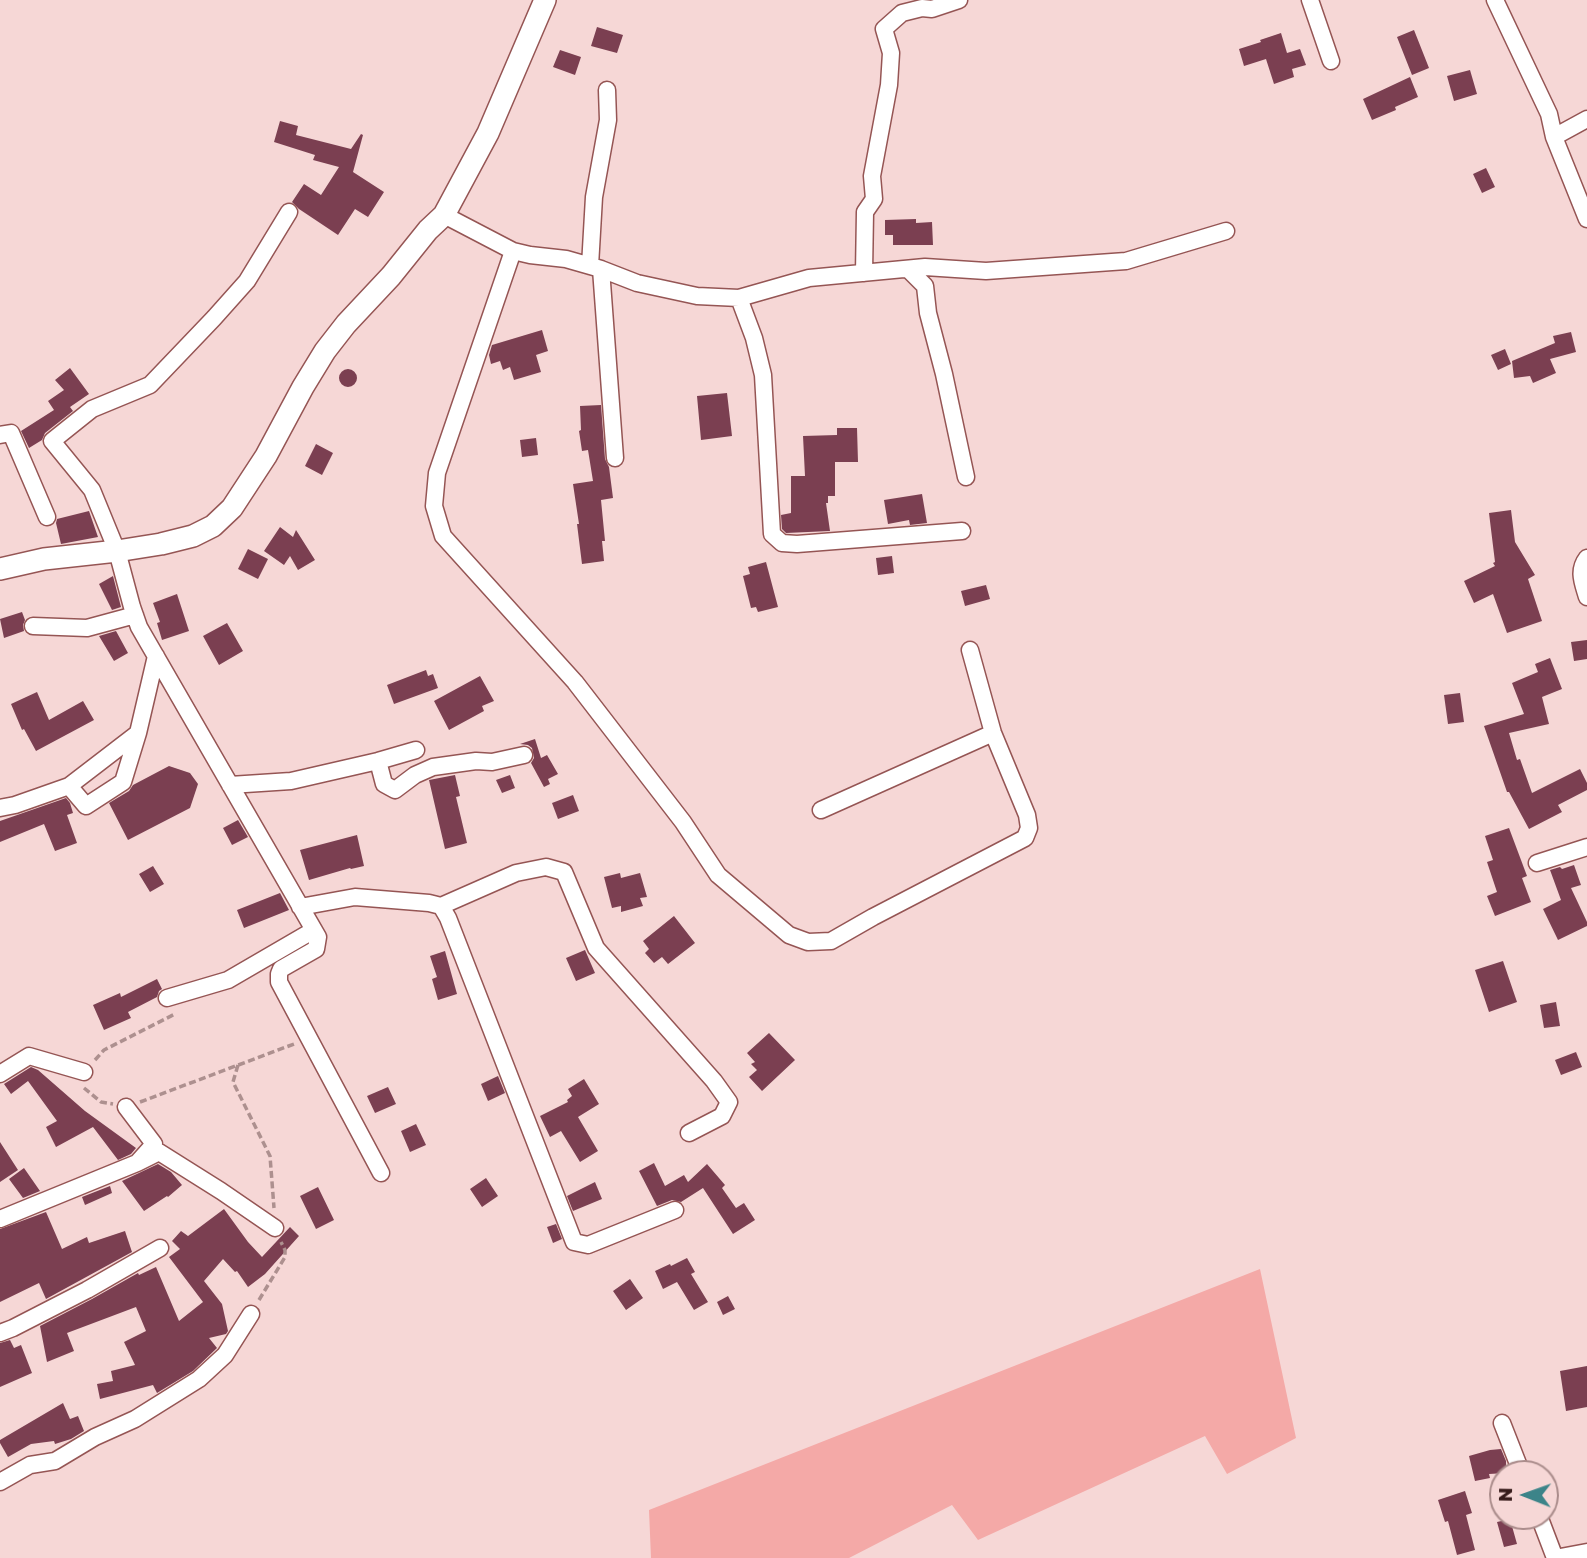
<!DOCTYPE html>
<style>
body{margin:0}
#map{position:relative;width:1587px;height:1558px;overflow:hidden;background:#f6d7d6;font-family:"Golos Text",sans-serif}
canvas{display:block}
.north{position:absolute;left:1489px;top:1460px;width:70px;height:70px;box-sizing:border-box;background:#f6d7d6;border:2px solid #aa8c8b;border-radius:50%;rotate:271deg;font-size:19px;font-weight:700;line-height:28px;text-align:center;color:#371c1b}
.north::after{content:'';display:block;margin:auto;width:24px;height:32px;background:#3c8489;clip-path:polygon(50% 0,100% 100%,50% 72%,0 100%)}
</style>
<div id="map">
<canvas width="1587" height="1558"></canvas>
<div class="north">N</div>
</div>
<script>
const context = document.querySelector('canvas').getContext('2d');
context.lineJoin = 'round';
function paint(path, color) {
  context.fillStyle = color;
  context.fill(path, 'evenodd');
}
function strokePath(path, color, width, dash) {
  context.strokeStyle = color;
  context.lineWidth = width;
  context.lineCap = dash ? 'butt' : 'round';
  context.setLineDash(dash || []);
  context.stroke(path);
}
paint(new Path2D(`
 M 1260,1269 L 1296,1438 L 1227,1474 L 1205,1436 L 978,1540 L 952,1505 L 849,1558 L 651,1558 L 649,1510 Z`), '#f4a9a7');
paint(new Path2D(`
 M 597,27 L 623,35 L 617,53 L 591,46 Z
 M 1414,30 L 1429,68 L 1412,75 L 1397,37 Z
 M 1281,33 L 1287,53 L 1300,49 L 1306,65 L 1292,69 L 1294,77 L 1274,84 L 1266,59 L 1244,66 L 1239,49 L 1261,42 L 1260,40 Z
 M 560,50 L 581,57 L 575,75 L 553,67 Z
 M 1470,70 L 1477,94 L 1454,101 L 1447,76 Z
 M 1410,77 L 1418,97 L 1395,107 L 1396,110 L 1372,120 L 1363,99 Z
 M 280,121 L 298,126 L 296,135 L 351,149 L 361,134 L 363,135 L 353,172 L 384,192 L 368,217 L 355,209 L 338,235 L 299,209 L 292,202 L 304,184 L 321,195 L 339,167 L 313,160 L 315,155 L 274,142 Z
 M 1486,168 L 1495,187 L 1482,193 L 1473,174 Z
 M 916,219 L 916,223 L 932,222 L 933,245 L 893,245 L 893,235 L 885,235 L 885,220 Z
 M 542,330 L 548,351 L 536,355 L 541,372 L 514,380 L 510,367 L 503,370 L 500,361 L 491,364 L 489,355 L 492,345 Z
 M 1571,332 L 1576,352 L 1550,359 L 1556,373 L 1533,383 L 1530,376 L 1514,378 L 1512,361 L 1555,343 L 1553,336 Z
 M 1505,349 L 1511,364 L 1498,370 L 1491,355 Z
 M 70,368 L 89,394 L 70,407 L 73,411 L 45,433 L 42,440 L 29,448 L 21,431 L 54,410 L 48,401 L 64,390 L 55,380 Z
 M339 378a9 9 0 1 1 18 0a9 9 0 1 1-18 0Z
 M 727,393 L 732,436 L 701,440 L 697,396 Z
 M 601,405 L 605,459 L 609,467 L 613,498 L 601,500 L 605,541 L 602,541 L 604,561 L 582,564 L 577,524 L 579,524 L 573,484 L 593,481 L 588,450 L 582,451 L 579,431 L 581,430 L 580,406 Z
 M 837,428 L 857,428 L 858,462 L 835,462 L 835,496 L 828,496 L 828,503 L 826,503 L 830,531 L 786,533 L 782,529 L 781,515 L 791,513 L 791,476 L 805,476 L 803,436 L 837,435 Z
 M 536,438 L 538,455 L 522,457 L 520,440 Z
 M 316,444 L 333,453 L 322,475 L 305,466 Z
 M 922,494 L 927,523 L 910,525 L 909,520 L 888,524 L 884,500 Z
 M 1511,510 L 1515,542 L 1535,575 L 1528,579 L 1542,621 L 1507,633 L 1493,594 L 1474,603 L 1464,581 L 1495,566 L 1493,563 L 1495,562 L 1489,513 Z
 M 89,511 L 98,537 L 61,544 L 56,523 L 57,519 Z
 M 280,527 L 293,537 L 296,530 L 315,560 L 298,570 L 290,556 L 284,565 L 264,551 Z
 M 248,549 L 268,559 L 258,579 L 238,569 Z
 M 892,556 L 894,573 L 878,575 L 876,558 Z
 M 766,562 L 778,607 L 758,612 L 756,607 L 751,608 L 743,576 L 750,574 L 748,567 Z
 M 113,576 L 121,607 L 112,610 L 99,584 Z
 M 986,585 L 990,599 L 965,606 L 961,591 Z
 M 177,594 L 189,631 L 162,640 L 157,623 L 160,622 L 153,603 Z
 M 22,612 L 25,620 L 23,625 L 24,631 L 4,638 L 0,619 Z
 M 227,623 L 243,651 L 219,665 L 203,636 Z
 M 116,631 L 128,653 L 114,661 L 99,636 Z
 M 1587,640 L 1587,659 L 1574,661 L 1571,642 Z
 M 1550,658 L 1562,689 L 1542,697 L 1549,724 L 1509,733 L 1517,760 L 1520,759 L 1532,793 L 1580,769 L 1587,783 L 1587,790 L 1558,805 L 1562,812 L 1529,829 L 1509,792 L 1507,792 L 1484,726 L 1524,714 L 1512,683 L 1538,672 L 1535,664 Z
 M 426,670 L 428,676 L 433,674 L 438,688 L 394,704 L 387,685 Z
 M 480,676 L 494,701 L 482,706 L 484,711 L 449,730 L 434,701 Z
 M 37,692 L 49,720 L 83,701 L 94,720 L 36,751 L 24,729 L 22,730 L 11,704 Z
 M 1460,693 L 1464,722 L 1448,724 L 1444,695 Z
 M 535,739 L 541,758 L 547,755 L 558,774 L 548,779 L 550,784 L 544,787 L 531,763 L 534,758 L 532,748 L 528,745 L 520,744 Z
 M 169,766 L 190,773 L 198,784 L 190,808 L 128,840 L 109,803 L 129,791 L 133,785 Z
 M 455,775 L 460,796 L 456,797 L 467,843 L 445,849 L 429,780 Z
 M 510,775 L 515,788 L 502,793 L 496,780 Z
 M 573,795 L 579,811 L 558,819 L 552,803 Z
 M 66,798 L 70,803 L 73,813 L 67,815 L 77,843 L 55,851 L 44,824 L 0,842 L 0,821 Z
 M 238,820 L 248,837 L 232,845 L 223,828 Z
 M 1509,828 L 1527,876 L 1522,878 L 1531,902 L 1495,916 L 1487,896 L 1497,892 L 1487,862 L 1493,860 L 1485,836 Z
 M 357,835 L 364,866 L 351,869 L 350,868 L 309,880 L 300,850 Z
 M 1574,865 L 1581,885 L 1571,888 L 1587,922 L 1587,926 L 1558,940 L 1543,909 L 1561,900 L 1550,870 L 1560,867 L 1562,869 Z
 M 153,866 L 164,884 L 150,892 L 139,874 Z
 M 620,873 L 621,878 L 640,873 L 647,897 L 640,898 L 643,906 L 621,912 L 621,906 L 612,908 L 604,877 Z
 M 280,893 L 289,910 L 244,928 L 237,910 Z
 M 674,916 L 695,943 L 668,964 L 662,957 L 654,963 L 645,953 L 649,949 L 643,941 Z
 M 585,950 L 595,973 L 576,981 L 566,958 Z
 M 445,951 L 457,994 L 438,1000 L 432,979 L 437,977 L 430,956 Z
 M 1503,961 L 1517,1002 L 1489,1012 L 1475,970 Z
 M 157,979 L 162,989 L 159,991 L 157,997 L 128,1012 L 131,1018 L 104,1030 L 93,1005 L 120,993 L 121,997 Z
 M 1556,1002 L 1560,1026 L 1544,1028 L 1540,1005 Z
 M 769,1033 L 795,1060 L 762,1091 L 749,1077 L 757,1070 L 751,1064 L 755,1062 L 747,1053 Z
 M 1576,1052 L 1582,1067 L 1561,1075 L 1555,1060 Z
 M 31,1067 L 38,1070 L 85,1111 L 136,1148 L 131,1154 L 118,1160 L 93,1127 L 56,1147 L 46,1127 L 57,1121 L 28,1081 L 11,1094 L 4,1084 Z
 M 498,1076 L 505,1093 L 488,1101 L 481,1084 Z
 M 584,1079 L 599,1104 L 578,1117 L 598,1151 L 580,1162 L 561,1131 L 550,1137 L 540,1116 L 568,1102 L 567,1100 L 572,1096 L 568,1089 Z
 M 388,1087 L 396,1104 L 375,1113 L 367,1096 Z
 M 416,1124 L 426,1145 L 410,1152 L 401,1131 Z
 M 0,1142 L 18,1170 L 0,1182 Z
 M 654,1163 L 665,1186 L 684,1175 L 688,1182 L 707,1164 L 725,1185 L 722,1188 L 736,1208 L 744,1203 L 755,1220 L 733,1234 L 703,1188 L 681,1202 L 672,1200 L 657,1206 L 639,1171 Z
 M 158,1164 L 171,1172 L 182,1185 L 168,1197 L 167,1196 L 144,1211 L 122,1181 Z
 M 24,1168 L 40,1191 L 23,1198 L 9,1179 Z
 M 486,1178 L 498,1196 L 482,1207 L 470,1189 Z
 M 595,1182 L 602,1199 L 573,1211 L 567,1196 Z
 M 110,1186 L 112,1193 L 85,1205 L 82,1197 Z
 M 318,1187 L 334,1220 L 316,1229 L 300,1196 Z
 M 224,1209 L 248,1242 L 262,1257 L 290,1227 L 299,1236 L 265,1274 L 248,1287 L 237,1271 L 235,1272 L 223,1259 L 204,1281 L 222,1304 L 228,1331 L 226,1334 L 209,1338 L 217,1348 L 193,1371 L 157,1393 L 153,1385 L 100,1399 L 97,1384 L 113,1381 L 111,1371 L 135,1365 L 124,1342 L 146,1331 L 136,1307 L 67,1333 L 74,1351 L 47,1362 L 40,1326 L 92,1299 L 138,1273 L 139,1275 L 156,1267 L 179,1321 L 203,1302 L 169,1257 L 180,1249 L 172,1241 L 181,1231 L 188,1236 Z
 M 46,1212 L 62,1249 L 87,1237 L 89,1243 L 125,1231 L 132,1252 L 46,1299 L 39,1283 L 0,1302 L 0,1229 Z
 M 556,1224 L 562,1239 L 553,1243 L 547,1227 Z
 M 687,1258 L 695,1272 L 691,1274 L 708,1302 L 694,1310 L 677,1282 L 663,1289 L 655,1271 L 670,1264 L 671,1266 Z
 M 630,1279 L 643,1298 L 626,1310 L 613,1291 Z
 M 728,1296 L 735,1309 L 723,1315 L 717,1302 Z
 M 10,1340 L 14,1348 L 21,1345 L 32,1373 L 0,1387 L 0,1343 Z
 M 1587,1366 L 1587,1407 L 1566,1411 L 1560,1371 Z
 M 63,1403 L 70,1419 L 78,1416 L 84,1431 L 71,1439 L 55,1444 L 54,1441 L 31,1444 L 8,1457 L 0,1443 L 0,1440 Z
 M 1501,1449 L 1506,1461 L 1506,1473 L 1489,1474 L 1490,1478 L 1475,1481 L 1469,1456 L 1490,1450 Z
 M 1465,1491 L 1472,1513 L 1466,1515 L 1475,1550 L 1457,1555 L 1448,1521 L 1445,1522 L 1438,1500 Z
 M 1510,1519 L 1517,1544 L 1504,1547 L 1497,1522 Z`), '#7b3f51');
const minor = new Path2D(`
 M 1310,0 L 1331,61
 M 1495,0 L 1549,114 L 1554,137 L 1587,219
 M 1554,137 L 1587,119
 M 289,212 L 247,281 L 214,318 L 150,385 L 92,409 L 52,441 L 92,490 L 117,551 L 132,607 L 139,627 L 318,937 L 316,949 L 281,969 L 279,974 L 279,982 L 381,1173
 M 444,215 L 513,251 L 530,255 L 566,259 L 601,269 L 637,283 L 697,296 L 739,298 L 809,278 L 925,267 L 986,271 L 1126,261 L 1226,231
 M 513,251 L 437,473 L 434,506 L 443,536 L 575,682 L 683,822 L 718,875 L 789,935 L 808,942 L 831,941 L 873,917 L 1025,838 L 1029,828 L 1027,815 L 993,733 L 970,650
 M 590,266 L 594,197 L 608,120 L 607,90
 M 601,269 L 615,458
 M 908,269 L 925,286 L 928,313 L 944,374 L 966,477
 M 864,273 L 865,212 L 874,199 L 872,176 L 889,85 L 891,53 L 884,29 L 902,13 L 922,8 L 932,9 L 959,0
 M 739,298 L 754,338 L 763,375 L 772,534 L 782,543 L 797,544 L 962,531
 M 0,435 L 11,433 L 47,517
 M 1587,558 C 1577,571 1583,583 1587,597
 M 33,626 L 87,628 L 135,615
 M 378,761 L 384,784 L 395,790 L 415,775 L 433,767 L 476,761 L 492,762 L 524,755
 M 230,785 L 291,781 L 378,761 L 416,750
 M 69,786 L 86,806 L 123,782 L 138,733 L 156,656
 M 0,808 L 15,805 L 69,786 L 138,733
 M 821,810 L 993,733
 M 1537,863 L 1587,847
 M 441,906 L 516,873 L 546,867 L 564,872 L 596,948 L 714,1081 L 729,1102 L 722,1116 L 689,1133
 M 300,907 L 355,897 L 429,903 L 441,906 L 448,918 L 574,1242 L 588,1245 L 675,1210
 M 167,998 L 228,980 L 314,930
 M 0,1074 L 29,1056 L 84,1072
 M 126,1107 L 154,1144 L 137,1163 L 159,1152 L 221,1191 L 275,1228
 M 0,1219 L 137,1163
 M 0,1333 L 13,1328 L 87,1290 L 160,1248
 M 1502,1423 L 1522,1474
 M 0,1482 L 30,1465 L 55,1461 L 95,1437 L 135,1419 L 199,1379 L 225,1355 L 251,1314
 M 1539,1516 L 1555,1558 L 1587,1552`);
const secondary = new Path2D(`
 M 0,569 L 44,559 L 117,551 L 161,544 L 193,536 L 213,526 L 232,508 L 266,456 L 303,387 L 325,351 L 346,324 L 391,276 L 428,230 L 444,215 L 488,133 L 545,0`);
strokePath(minor, '#955554', 19);
strokePath(secondary, '#955554', 24);
strokePath(new Path2D(`
 M 95,1060 L 104,1050 L 175,1014
 M 238,1065 L 233,1082 L 270,1156 L 274,1208
 M 84,1088 L 101,1102 L 113,1104
 M 140,1102 L 294,1044
 M 259,1300 L 285,1257 L 285,1250 L 281,1242`), '#ad908f', 3.5, [7, 3.5]);
strokePath(minor, '#fff', 16);
strokePath(secondary, '#fff', 21);
</script>
